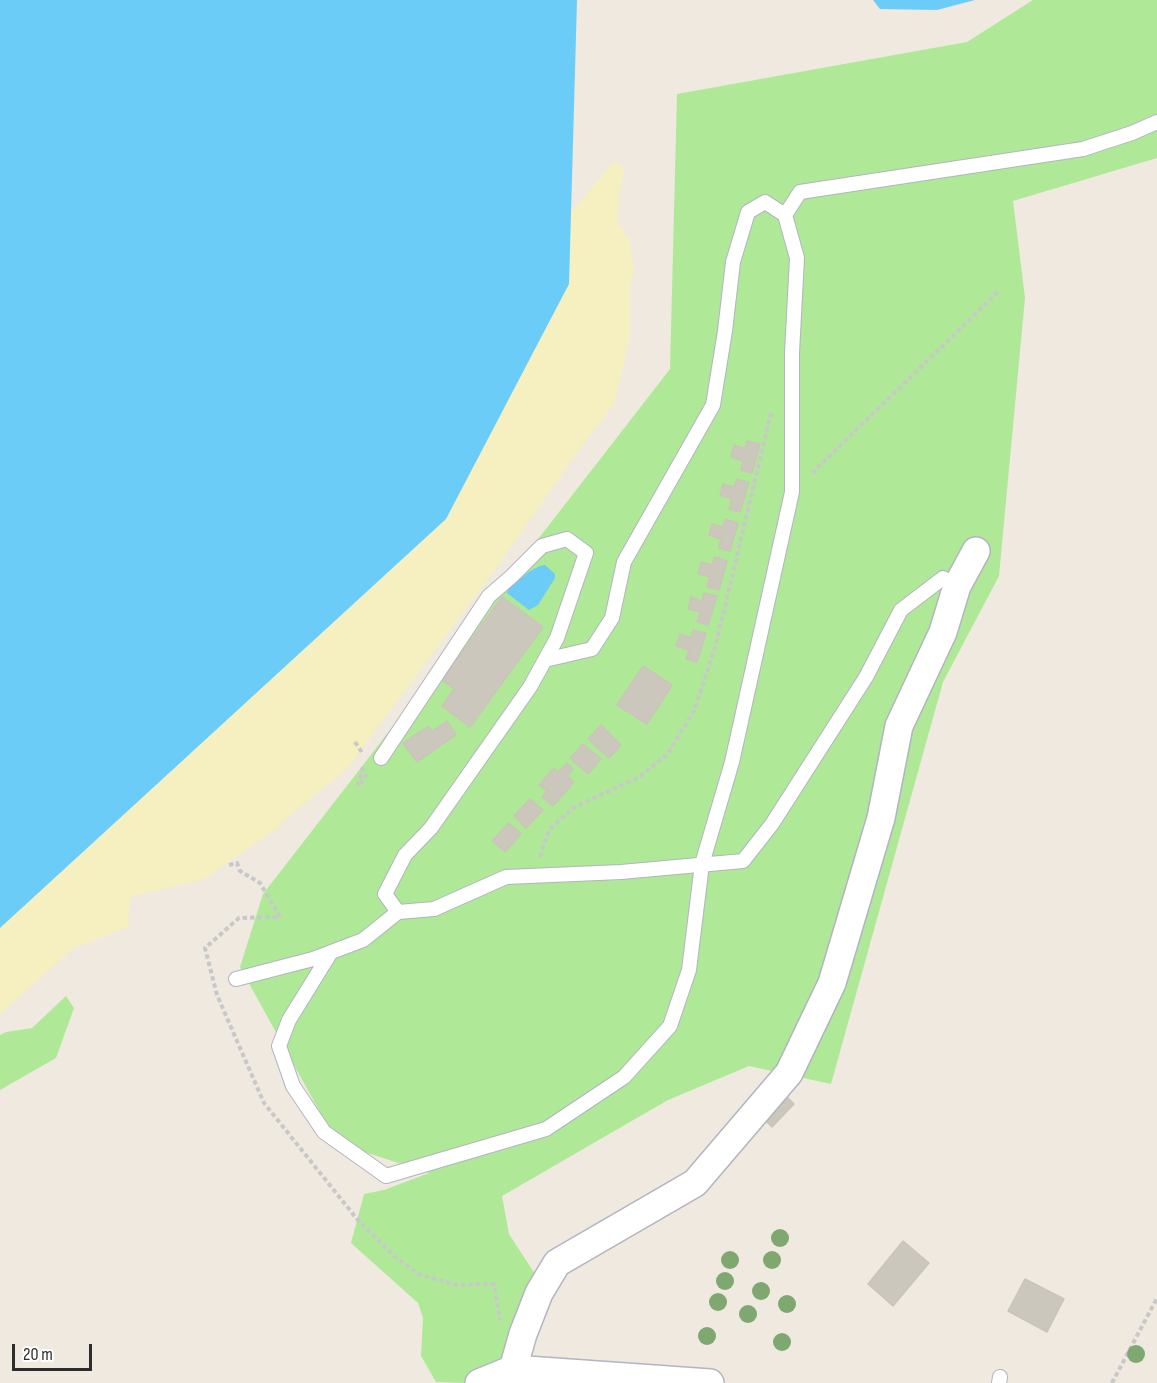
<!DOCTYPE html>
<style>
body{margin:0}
#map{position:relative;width:1157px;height:1383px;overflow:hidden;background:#efe9df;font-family:"Sofia Sans Condensed",sans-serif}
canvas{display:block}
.scale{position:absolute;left:12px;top:1344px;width:80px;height:27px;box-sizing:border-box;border:3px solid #2d2d2d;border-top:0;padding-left:8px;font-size:18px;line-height:21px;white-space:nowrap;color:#2d2d2d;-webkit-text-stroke:4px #fff;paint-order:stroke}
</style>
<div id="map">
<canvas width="1157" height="1383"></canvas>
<div class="scale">20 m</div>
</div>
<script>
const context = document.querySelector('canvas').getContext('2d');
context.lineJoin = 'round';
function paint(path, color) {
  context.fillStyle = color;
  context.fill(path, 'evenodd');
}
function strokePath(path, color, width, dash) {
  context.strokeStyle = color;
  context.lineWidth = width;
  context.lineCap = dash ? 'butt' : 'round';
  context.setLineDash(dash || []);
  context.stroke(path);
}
paint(new Path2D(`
 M 1033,0 L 1157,0 L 1157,158 L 1013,201 L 1025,298 L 999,576 L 943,682 L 831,1084 L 749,1066 L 668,1100 L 502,1196 L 509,1234 L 535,1274 L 503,1364 L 468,1383 L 436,1382 L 421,1356 L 423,1318 L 418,1303 L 351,1243 L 364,1194 L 384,1190 L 429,1173 L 337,1143 L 240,967 L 263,894 L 670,369 L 677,94 L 967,42 Z
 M 66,996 L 74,1008 L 56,1058 L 0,1090 L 0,1035 L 6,1032 L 32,1028 Z`), '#afe997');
paint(new Path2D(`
 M 615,160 L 624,171 L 619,195 L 618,224 L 629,239 L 634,272 L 630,284 L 630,338 L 614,404 L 578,451 L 494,571 L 346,770 L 292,813 L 275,830 L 204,879 L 130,897 L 128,927 L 72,949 L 0,1014 L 0,928 L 183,761 L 253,691 L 315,640 L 446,519 L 569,284 L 571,213 Z`), '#f6f0c0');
paint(new Path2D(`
 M 0,0 L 577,0 L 569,284 L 446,519 L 0,928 Z
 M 873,0 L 975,0 L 937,10 L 880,9 Z
 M 545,565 L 555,574 L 555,578 L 538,605 L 529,610 L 507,593 L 508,589 C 519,581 532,566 545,565 Z`), '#6bccf8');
const building = new Path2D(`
 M 747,441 L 760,444 L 752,473 L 741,470 L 743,461 L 731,457 L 734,445 L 745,449 Z
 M 737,479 L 749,483 L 740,512 L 729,509 L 732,499 L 720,495 L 723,484 L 734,487 Z
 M 725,519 L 738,523 L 730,551 L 719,548 L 721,539 L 709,535 L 712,524 L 723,527 Z
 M 715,557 L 727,561 L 719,590 L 707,587 L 710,577 L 698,574 L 701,562 L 712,565 Z
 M 704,593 L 717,596 L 708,625 L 697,622 L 700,612 L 688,609 L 691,597 L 702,601 Z
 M 502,597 L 543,627 L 470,727 L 442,706 L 454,689 L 442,680 Z
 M 693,630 L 706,633 L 697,662 L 686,659 L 689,650 L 676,646 L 680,634 L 691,638 Z
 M 643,666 L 672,685 L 647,724 L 617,705 Z
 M 447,721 L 456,735 L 417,762 L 403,743 L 428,726 L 432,731 Z
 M 601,725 L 621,745 L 609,758 L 588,739 Z
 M 583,744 L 601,759 L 588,774 L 570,758 Z
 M 567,763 L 573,769 L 567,776 L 574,782 L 553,806 L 542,797 L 547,791 L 539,785 L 554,768 L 558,772 Z
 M 530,799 L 543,810 L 526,828 L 514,816 Z
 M 509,823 L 521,834 L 505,852 L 492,841 Z
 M 785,1095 L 794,1104 L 772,1127 L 763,1118 Z
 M 903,1241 L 929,1263 L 893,1306 L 868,1284 Z
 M 1025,1279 L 1064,1299 L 1047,1332 L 1008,1311 Z`);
paint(building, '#cbc7bd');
strokePath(building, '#cbc5b8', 1.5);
const service = new Path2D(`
 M 785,215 L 800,192 L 1083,149 L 1132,133 L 1157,122
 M 381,758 L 489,596 L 512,576 L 542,546 L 567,539 L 586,553 L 557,638 L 530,687 L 431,828 L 405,855 L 385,894 L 398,912 L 434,909 L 506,877 L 621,872 L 743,861 L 772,824 L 866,677 L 901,610 L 943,578 L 957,586
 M 331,952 L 289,1020 L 279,1046 L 293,1086 L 324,1132 L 386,1176 L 546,1129 L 624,1077 L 670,1026 L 689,970 L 702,864 L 732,762 L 792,492 L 792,353 L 797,258 L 785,215 L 765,202 L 748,212 L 733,262 L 725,331 L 713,405 L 624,562 L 612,618 L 592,649 L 545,660
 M 236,979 L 313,959 L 363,940 L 398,912
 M 999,1383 L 1000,1377`);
const minor = new Path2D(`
 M 479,1383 L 513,1369 L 710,1383
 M 525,1383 L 513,1369 L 523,1334 L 539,1293 L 557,1263 L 695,1183 L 789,1073 L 832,983 L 881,818 L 899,726 L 943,632 L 957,586 L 976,551`);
strokePath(service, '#b2b4c1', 16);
strokePath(minor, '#b2b4c1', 30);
strokePath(new Path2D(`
 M 812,473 L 998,292
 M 355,742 L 363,754
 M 363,767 L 358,786 L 369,772
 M 540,857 L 549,830 L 573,808 L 639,777 L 667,755 L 694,711 L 715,648 L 771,413
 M 229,865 L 237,863 L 240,871 L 260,883 L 280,917 L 239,918 L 205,948 L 217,995 L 264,1103 L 357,1219 L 394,1256 L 418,1274 L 457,1285 L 494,1284 L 500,1320
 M 1112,1383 L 1157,1298`), '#c8c8c8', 4, [4.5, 3]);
strokePath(service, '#fff', 14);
strokePath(minor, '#fff', 27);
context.fillStyle = '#7fa870';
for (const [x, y] of [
 [780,1238],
 [730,1260],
 [772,1260],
 [725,1281],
 [761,1291],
 [718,1302],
 [787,1304],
 [748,1314],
 [707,1336],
 [782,1342],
 [1136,1354]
]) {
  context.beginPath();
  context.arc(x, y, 9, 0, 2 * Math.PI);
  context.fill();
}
</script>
